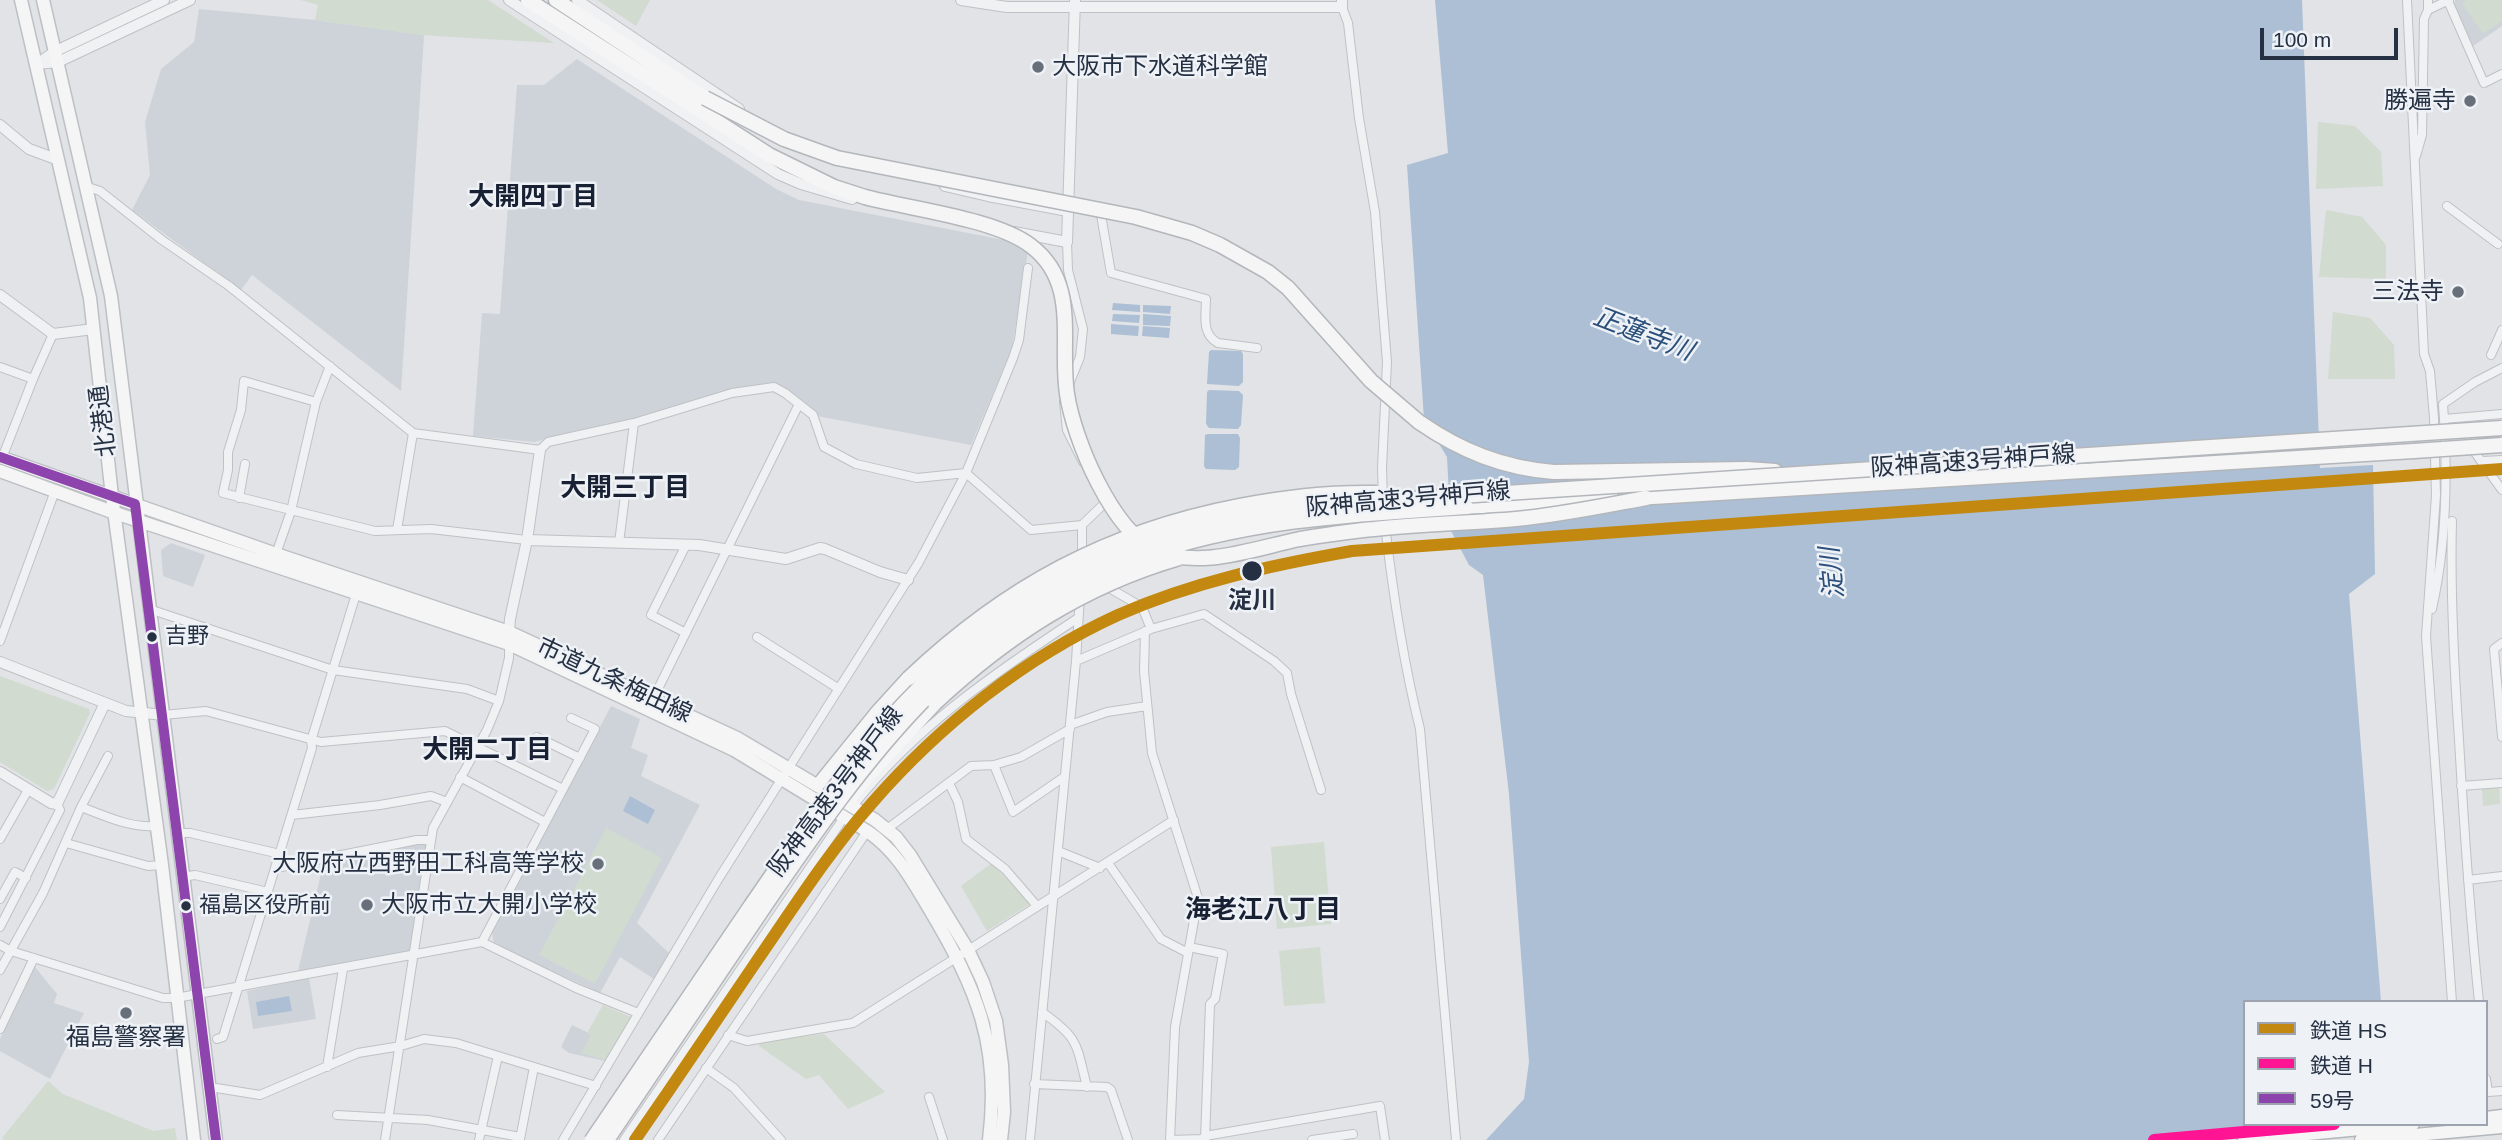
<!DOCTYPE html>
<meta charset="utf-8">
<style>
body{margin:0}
#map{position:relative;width:2502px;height:1140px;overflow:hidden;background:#e1e3e6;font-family:Helvetica,"Noto Sans JP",sans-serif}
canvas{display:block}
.legend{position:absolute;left:2243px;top:1000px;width:245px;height:126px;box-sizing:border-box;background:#eef2f7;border:2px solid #9ea4af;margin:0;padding:9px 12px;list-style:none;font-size:21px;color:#253042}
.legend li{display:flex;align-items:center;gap:14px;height:35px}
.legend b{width:35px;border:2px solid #9ea4af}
.scale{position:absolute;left:2260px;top:28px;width:138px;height:32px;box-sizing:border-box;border:4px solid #253042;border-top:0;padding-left:9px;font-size:21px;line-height:24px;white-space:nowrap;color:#253042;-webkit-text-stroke:5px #eef2f7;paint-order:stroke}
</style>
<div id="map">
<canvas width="2502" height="1140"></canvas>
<ul class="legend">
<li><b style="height:9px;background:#c28810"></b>鉄道 HS</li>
<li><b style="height:9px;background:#ff1493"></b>鉄道 H</li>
<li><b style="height:9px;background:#8e44ad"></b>59号</li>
</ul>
<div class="scale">100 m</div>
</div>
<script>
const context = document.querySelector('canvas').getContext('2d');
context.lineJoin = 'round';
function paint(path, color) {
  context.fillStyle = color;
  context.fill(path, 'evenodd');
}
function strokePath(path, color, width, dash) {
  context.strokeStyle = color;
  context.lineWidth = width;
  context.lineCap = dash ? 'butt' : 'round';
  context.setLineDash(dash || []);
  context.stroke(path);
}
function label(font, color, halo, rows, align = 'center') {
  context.font = font + ' Helvetica,"Noto Sans JP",sans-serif';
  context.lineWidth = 5;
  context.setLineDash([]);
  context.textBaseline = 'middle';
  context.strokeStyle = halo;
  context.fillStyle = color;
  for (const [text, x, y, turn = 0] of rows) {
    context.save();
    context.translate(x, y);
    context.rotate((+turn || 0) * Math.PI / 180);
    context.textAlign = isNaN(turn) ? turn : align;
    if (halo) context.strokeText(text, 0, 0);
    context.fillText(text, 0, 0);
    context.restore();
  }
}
paint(new Path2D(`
 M 2455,0 L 2502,0 L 2502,26 L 2473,46 L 2454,6 Z
 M 199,9 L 315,20 L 424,35 L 401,391 L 252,275 L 241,290 L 132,210 L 150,175 L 145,122 L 161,69 L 194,42 Z
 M 577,59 L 776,189 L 799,200 L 1014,242 L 1028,251 L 1012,348 L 971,445 L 817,416 L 816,413 L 789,391 L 775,383 L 731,390 L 632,419 L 534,442 L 473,436 L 482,313 L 500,314 L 517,85 L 544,85 Z
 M 171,543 L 205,555 L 193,587 L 163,576 L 161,550 Z
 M 611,706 L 640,719 L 631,748 L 648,755 L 641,776 L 700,805 L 637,923 L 669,953 L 654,979 L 620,957 L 600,993 L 494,944 L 492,932 Z
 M 418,842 L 427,843 L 410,952 L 298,971 L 324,861 Z
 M 35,967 L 57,994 L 54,1003 L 84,1013 L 50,1079 L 0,1051 L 0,1039 Z
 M 309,978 L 316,1019 L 253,1029 L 247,991 Z
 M 572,1025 L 614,1045 L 605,1061 L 569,1053 L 561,1047 Z`), '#ced3da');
paint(new Path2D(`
 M 301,0 L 488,0 L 554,43 L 421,35 L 315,20 L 318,5 Z
 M 597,0 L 650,0 L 636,26 Z
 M 2466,0 L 2502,0 L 2502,21 L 2483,34 L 2462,3 Z
 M 2318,122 L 2355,126 L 2381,152 L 2383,186 L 2316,189 Z
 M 2326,210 L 2362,217 L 2386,245 L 2386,279 L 2319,277 Z
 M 2333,312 L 2370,318 L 2394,345 L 2395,379 L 2328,379 Z
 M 0,676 L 89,709 L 90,713 L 54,789 L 47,791 L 0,762 Z
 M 2499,787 L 2500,804 L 2483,806 L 2482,789 Z
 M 606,828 L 662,858 L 595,984 L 539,955 Z
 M 1324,842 L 1331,924 L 1277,929 L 1271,847 Z
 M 992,863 L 1030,904 L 987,931 L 961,886 Z
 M 1320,947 L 1325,1003 L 1284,1006 L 1279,951 Z
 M 603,1005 L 631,1017 L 605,1060 L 581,1053 L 591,1035 L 587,1033 Z
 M 824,1034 L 885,1092 L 848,1109 L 819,1075 L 806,1079 L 759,1046 L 760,1042 Z
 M 48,1081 L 63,1094 L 153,1131 L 175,1128 L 177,1140 L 4,1140 L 2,1138 Z`), '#d1dbd0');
paint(new Path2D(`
 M 1435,0 L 2302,0 L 2320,468 L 2373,465 L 2375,574 L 2349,594 L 2381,1002 L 2245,1002 L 2245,1124 L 2440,1124 L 2442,1140 L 1486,1140 L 1524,1099 L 1529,1062 L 1509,794 L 1483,575 L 1469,565 L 1451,531 L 1447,457 L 1424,419 L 1407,165 L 1448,153 Z
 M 1113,303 L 1140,305 L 1140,312 L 1112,310 Z
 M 1143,305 L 1171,306 L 1170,314 L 1143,312 Z
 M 1113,314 L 1140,315 L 1139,323 L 1112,321 Z
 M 1143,314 L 1171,316 L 1170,326 L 1143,325 Z
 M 1111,324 L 1139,326 L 1138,336 L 1111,334 Z
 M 1143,326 L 1170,328 L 1169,338 L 1142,336 Z
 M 1211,350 L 1241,351 L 1243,354 L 1243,382 L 1239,386 L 1207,384 L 1209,352 Z
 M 1209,390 L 1239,391 L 1243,395 L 1241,425 L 1238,429 L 1209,428 L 1206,424 L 1207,392 Z
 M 1208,434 L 1238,434 L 1240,438 L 1239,467 L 1235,470 L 1206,469 L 1204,466 L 1205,435 Z
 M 630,796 L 655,810 L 648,824 L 623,811 Z
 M 289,996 L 292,1011 L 258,1016 L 256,1002 Z`), '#acbfd5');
paint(new Path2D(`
 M 2319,1124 L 2444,1124 L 2445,1140 L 2147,1140 Z`), '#e1e3e6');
const minor = new Path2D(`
 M 2407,0 L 2424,354 L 2430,371 L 2434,418 L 2436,495 L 2426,636 L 2452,1002
 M 2448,1 L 2484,83 L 2502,74
 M 1342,7 L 1348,23 L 1359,118 L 1375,212 L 1387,362 L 1382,468 L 1383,498
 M 2428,10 L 2449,0
 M 2416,156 L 2422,135 L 2424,19 L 2428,10 L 2428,0
 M 85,186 L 100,191 L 162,240 L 229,286 L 413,433 L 540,450 L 548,442 L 634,423 L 732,393 L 774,387 L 785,393 L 813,415 L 824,447 L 856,464 L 917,478 L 966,473
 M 2447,206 L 2498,244
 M 1098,208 L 1100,209 L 1111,273 L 1206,299 C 1206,315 1201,334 1218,343 L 1257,348
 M 1067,242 L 1068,270 L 1083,329 L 1080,357 L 1068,387
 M 2491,355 L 2502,330
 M 0,367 L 33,379
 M 316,402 L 244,381 L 241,410 L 228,452 L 228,470 L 223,493 L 375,531 L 431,529 L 527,540
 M 1064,402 L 1067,430 L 1083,462
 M 2444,419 L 2502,414
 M 2460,432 L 2502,490
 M 2,458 L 33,379 L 53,334
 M 2482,461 L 2502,460
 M 966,473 L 1031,530 L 1082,525 L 1109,499
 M 239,498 L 245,464
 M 2452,521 C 2450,594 2454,667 2459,740 C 2464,828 2470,915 2479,1002
 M 1385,525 C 1393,594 1403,661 1420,729 L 1456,1140
 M 397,530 L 413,433
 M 619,543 L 634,423
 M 276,554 L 291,511 L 316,402 L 330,366
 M 1082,558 L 1082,525
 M 1104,585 L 1142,607 L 1151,629
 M 149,609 L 333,670 L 467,689 L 499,701
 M 2432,609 C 2447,542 2448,472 2443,404 L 2475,382 L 2502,368
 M 1145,631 L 1144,671 L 1152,753 L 1198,898 L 1175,1027 L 1170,1140
 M 686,633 L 651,615 L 686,545
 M 757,637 L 839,689
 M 0,641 L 55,491
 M 2502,643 L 2494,649 L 2502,737
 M 1076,661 L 1151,629 L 1204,614 L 1274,661 L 1287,673 L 1291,694 L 1321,790
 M 653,699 L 799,404
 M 163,715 L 206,711 L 321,742 L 445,731 L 563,789
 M 1070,725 L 1107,712 L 1147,706
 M 537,737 L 580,758
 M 994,765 L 1013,812 L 1064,777
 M 460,777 L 545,822
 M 949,783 L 958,802 L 966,839 L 1005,869 L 1037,906
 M 2461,786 L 2502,783
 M 853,806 C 915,727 996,672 1078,618
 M 81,807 C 106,816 129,828 156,826
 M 292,815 L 380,805 L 431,796 L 447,802
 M 887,829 L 971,766 L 994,765 L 1021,757 L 1070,729
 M 177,833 L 190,833 L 280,854
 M 0,839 L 28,790
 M 66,843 L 148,866 L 162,865
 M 1058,851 L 1100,868
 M 1108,863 L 1161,939 L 1188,953
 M 276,868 L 417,840 L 431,840
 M 182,877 L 195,875 L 268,892
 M 2468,880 L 2502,876
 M 0,899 L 15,872 L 26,878
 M 0,927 L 60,810 L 57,804
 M 482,942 L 595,729 L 571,718
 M 0,945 L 11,951 L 163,998 L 176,998 L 482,942 L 576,988 L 638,1013
 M 1189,947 L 1223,954 L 1215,999 L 1210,1004 L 1205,1140
 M 0,970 L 43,893 L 81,807 L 108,756
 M 1042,1012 C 1080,1039 1076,1044 1087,1087
 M 0,1029 L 34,958
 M 728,1035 L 747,1041 L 853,1023 L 1174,820
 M 217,1039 L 223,1037 L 312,748 L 311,741 L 357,591
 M 327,1067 L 343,969
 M 706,1068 L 734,1088 L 781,1140
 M 2486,1079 L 2488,1092 L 2502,1091
 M 1034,1084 L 1107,1087 L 1111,1090 L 1128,1140
 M 210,1087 L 260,1095 L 358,1053 L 401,1046 L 424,1039 L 456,1043 L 596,1086
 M 929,1097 L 943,1140
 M 337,1115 L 428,1120 L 520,1137
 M 520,1139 L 534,1067
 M 385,1140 L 433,828 L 487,730 L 499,701 L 509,658 L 509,642
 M 479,1140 L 498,1056
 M 563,1140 L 719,878 L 919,562 L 966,473 L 1013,358 L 1019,340 L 1028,268
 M 624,1140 L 845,816
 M 658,1140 L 868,830
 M 1030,1140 L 1076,661 L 1080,596
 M 1170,1140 L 1202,1139 L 1205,1136 L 1380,1106 L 1385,1140
 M 1312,1140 L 1353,1134`);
const tertiary = new Path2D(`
 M 509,0 L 778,174 L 801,184 L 852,199
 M 577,0 L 739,109
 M 961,0 L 1007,7 L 1342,7 L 1342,0
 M 37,64 L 58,62 L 190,0
 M 37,64 L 56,51 L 164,0
 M 0,125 L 29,149 L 56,159
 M 945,186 L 988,196 L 1068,211
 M 1014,232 L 1067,242 L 1075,0
 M 0,295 L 53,334 L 94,329
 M 527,540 L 699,545 L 786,559 L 820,548 L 825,549 L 880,572 L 908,580
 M 509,632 L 510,619 L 527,540 L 540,450
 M 0,662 L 126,711 L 163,715
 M 0,772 L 51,803 L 57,804 L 105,703`);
const primary = new Path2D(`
 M 21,0 L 90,298 L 112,496 L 162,865 L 194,1140
 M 43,0 L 111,296 L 216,1140
 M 0,457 L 276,554 L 509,632 L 737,738 L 875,820 L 896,837 L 910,855 L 968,950 L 983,982 L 996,1021 L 1002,1065 L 1004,1112 L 1001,1140
 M 0,471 L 115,513 L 509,644 L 734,750 L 867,831 C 897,851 912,880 930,910 C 977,989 1001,1046 989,1140`);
const trunk = new Path2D(`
 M 2486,1118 L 2502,1116
 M 2244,1140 L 2413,1124
 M 2361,1140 L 2502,1127`);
const motorway = new Path2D(`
 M 528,0 L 769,155 L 834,187 L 865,197
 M 556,0 L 705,98
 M 1419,422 C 1461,451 1503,468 1554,472 L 1747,469 L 1775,471
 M 1636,498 L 2414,451
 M 1466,507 L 1612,499
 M 819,785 L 878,712 L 909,678
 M 847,801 L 874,769 L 935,703`);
strokePath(minor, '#bfc1c4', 10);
strokePath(tertiary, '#bfc1c4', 12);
strokePath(primary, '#bdc0c4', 15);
strokePath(trunk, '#b3b6bb', 15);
strokePath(motorway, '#b3b6bb', 17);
strokePath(minor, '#f0f1f3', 8);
strokePath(tertiary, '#f0f1f3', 10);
strokePath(primary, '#f5f5f6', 12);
strokePath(trunk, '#f5f5f6', 12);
strokePath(motorway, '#f5f5f6', 14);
const motorwayBridge = new Path2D(`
 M 705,98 L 784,139 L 837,158 L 1136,217 L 1192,233 L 1220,245 L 1268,272 L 1288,288 L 1371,381 L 1419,422
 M 865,197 C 910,209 997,219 1031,246 C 1080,283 1059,342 1067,394 C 1074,440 1112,530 1155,550 C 1200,570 1255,548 1300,539 C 1325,535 1349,531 1374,529 C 1421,524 1469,523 1516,519 C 1560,515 1603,506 1646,498
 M 2414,451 L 2502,445
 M 909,678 C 1006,586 1109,531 1239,506 C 1285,497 1331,492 1377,493
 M 935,703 C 1007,636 1083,586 1179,558
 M 592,1140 C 645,1062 698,984 750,907 C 848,764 939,629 1105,559 C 1189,523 1278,511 1368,502 L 2502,428
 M 607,1140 C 660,1061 713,982 766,904 C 866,758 962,623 1135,559 C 1241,520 1354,514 1466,507`);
strokePath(motorwayBridge, '#b3b6bb', 17, []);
strokePath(motorwayBridge, '#f5f5f6', 14);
strokePath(new Path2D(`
 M 0,457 L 135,504 L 216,1140`), '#8e44ad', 10);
strokePath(new Path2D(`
 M 635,1140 C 675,1082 714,1024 754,965 C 792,910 828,853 872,803 C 940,725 1024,658 1118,615 C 1193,582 1272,565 1352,551 L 2502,469`), '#c28810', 12);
strokePath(new Path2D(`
 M 2154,1140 L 2334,1124`), '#ff1493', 12);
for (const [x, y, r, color] of [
 [1038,67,7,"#676f7b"],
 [2470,101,7,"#676f7b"],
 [2458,292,7,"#676f7b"],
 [1252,571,11,"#253042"],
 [152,637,6,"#253042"],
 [598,864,7,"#676f7b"],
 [367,905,7,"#676f7b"],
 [186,906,6,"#253042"],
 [126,1013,7,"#676f7b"]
]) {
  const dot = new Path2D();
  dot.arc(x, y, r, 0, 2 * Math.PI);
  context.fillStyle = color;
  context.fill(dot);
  strokePath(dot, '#eef2f7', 2.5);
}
label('22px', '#253042', '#eef2f7', [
 ["吉野",165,637],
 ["福島区役所前",199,906]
], 'left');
label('24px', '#253042', '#eef2f7', [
 ["大阪市下水道科学館",1052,67,"left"],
 ["勝遍寺",2456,101],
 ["三法寺",2444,292],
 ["大阪府立西野田工科高等学校",584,864],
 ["大阪市立大開小学校",381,905,"left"],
 ["福島警察署",126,1038,"center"]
], 'right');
label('24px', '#253042', '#eef2f7', [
 ["北港通",104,421,-97],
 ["阪神高速3号神戸線",1973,462,-4],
 ["阪神高速3号神戸線",1408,500,-5],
 ["市道九条梅田線",614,681,25],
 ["阪神高速3号神戸線",836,792,-53]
]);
label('bold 24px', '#253042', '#eef2f7', [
 ["淀川",1252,601]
]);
label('bold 26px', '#182133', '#eef2f7', [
 ["大開四丁目",533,198],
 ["大開三丁目",625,489],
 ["大開二丁目",487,751],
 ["海老江八丁目",1263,911]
]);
label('italic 26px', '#2b4f7b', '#eef2f7', [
 ["正蓮寺川",1643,335,21],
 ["淀川",1833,573,-96]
]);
</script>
